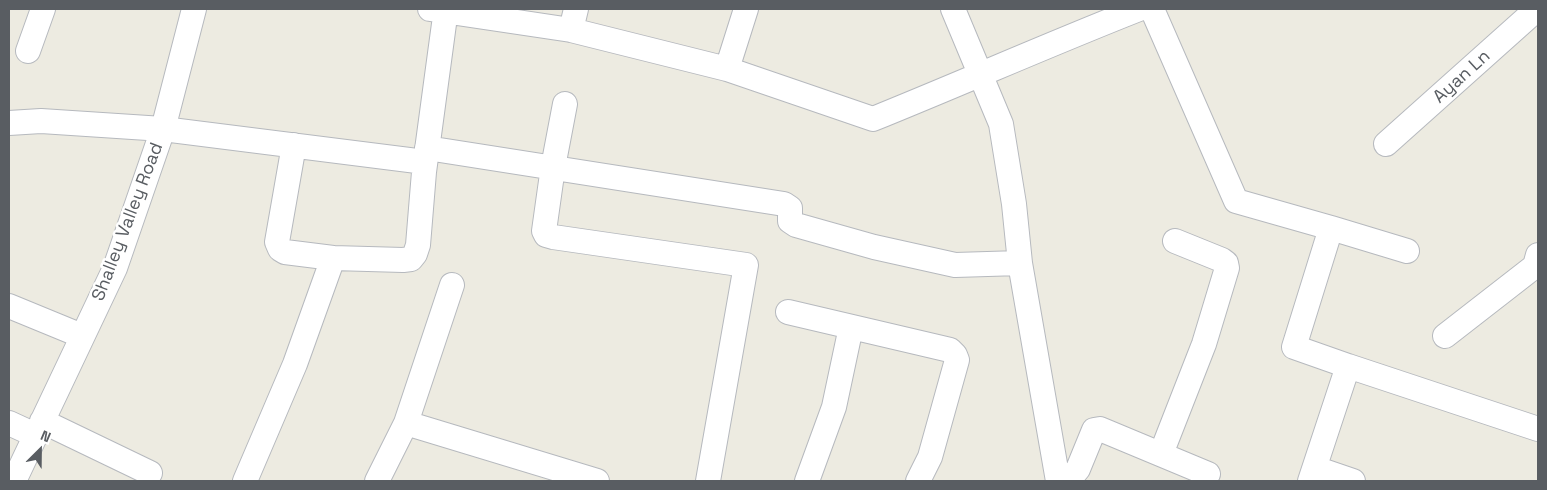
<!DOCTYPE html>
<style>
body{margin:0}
#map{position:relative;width:1547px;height:490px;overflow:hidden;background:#edebe1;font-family:"Space Grotesk",sans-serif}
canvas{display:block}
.frame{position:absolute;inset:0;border:10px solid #595d62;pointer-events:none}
.north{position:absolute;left:15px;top:425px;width:50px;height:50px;-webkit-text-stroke:4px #fff;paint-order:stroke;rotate:23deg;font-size:14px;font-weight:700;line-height:20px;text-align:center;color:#595d62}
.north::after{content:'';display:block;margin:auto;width:18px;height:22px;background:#595d62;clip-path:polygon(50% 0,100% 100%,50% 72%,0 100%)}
</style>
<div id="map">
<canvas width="1547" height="490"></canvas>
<div class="frame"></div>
<div class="north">N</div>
</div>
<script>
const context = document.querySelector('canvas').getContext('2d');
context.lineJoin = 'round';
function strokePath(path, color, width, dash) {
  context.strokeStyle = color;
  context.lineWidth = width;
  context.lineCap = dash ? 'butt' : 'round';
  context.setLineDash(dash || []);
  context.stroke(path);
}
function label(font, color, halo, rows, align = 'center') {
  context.font = font + ' "Space Grotesk",sans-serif';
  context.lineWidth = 5;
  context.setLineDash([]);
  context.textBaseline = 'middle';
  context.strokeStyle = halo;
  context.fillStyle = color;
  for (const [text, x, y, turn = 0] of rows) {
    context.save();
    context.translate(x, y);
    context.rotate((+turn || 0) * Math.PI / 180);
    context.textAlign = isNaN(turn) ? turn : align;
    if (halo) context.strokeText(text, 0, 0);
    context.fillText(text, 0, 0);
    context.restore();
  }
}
const street = new Path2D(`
 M 430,9 L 571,30 L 727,69 L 873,119 C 962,83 1050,44 1139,9
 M 953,9 L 1001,124 L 1014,204 L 1020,263 L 1058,481
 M 1152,9 L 1236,201 L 1331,228
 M 571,30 L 576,9
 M 28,51 L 43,9
 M 727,69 L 746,9
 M 565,104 L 553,167 L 544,231 L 546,235 L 553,237 L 746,265 L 708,481
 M 9,123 L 41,121 L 163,129 L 425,162
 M 1386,144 L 1537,9
 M 294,145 L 277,242 L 280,249 L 285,252 L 333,258
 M 427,148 L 784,204 L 790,208 L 790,221 L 796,225 L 874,247 L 955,265 L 1020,263
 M 9,306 L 82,336
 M 788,312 L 950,350 L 955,355 L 957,360 L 930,457 L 918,481
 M 1445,336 L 1535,266 L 1538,255
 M 1348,366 L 1294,347 L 1331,228 L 1407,251
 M 42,421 L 150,473
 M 9,423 L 35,435
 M 406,423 L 597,481
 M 1161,454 L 1204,344 L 1227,268 L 1226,263 L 1222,260 L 1175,241
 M 1315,468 L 1353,481
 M 14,481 L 115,268 L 163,129 L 194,9
 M 245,481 L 295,364 L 333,258 L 403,260 L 411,259 L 415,254 L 418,245 L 424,172 L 446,9
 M 377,481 L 406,423 L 452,285
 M 807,481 L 834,407 L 851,327
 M 1068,481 L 1078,469 L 1094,430 L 1100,429 L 1208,474
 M 1310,481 L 1348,366 L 1538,429`);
strokePath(street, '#b6b9be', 26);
strokePath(street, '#fff', 24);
label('18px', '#595d62', '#fff', [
 ["Ayan Ln",1462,77,-42],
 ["Shalley Valley Road",128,222,-69]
]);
</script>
